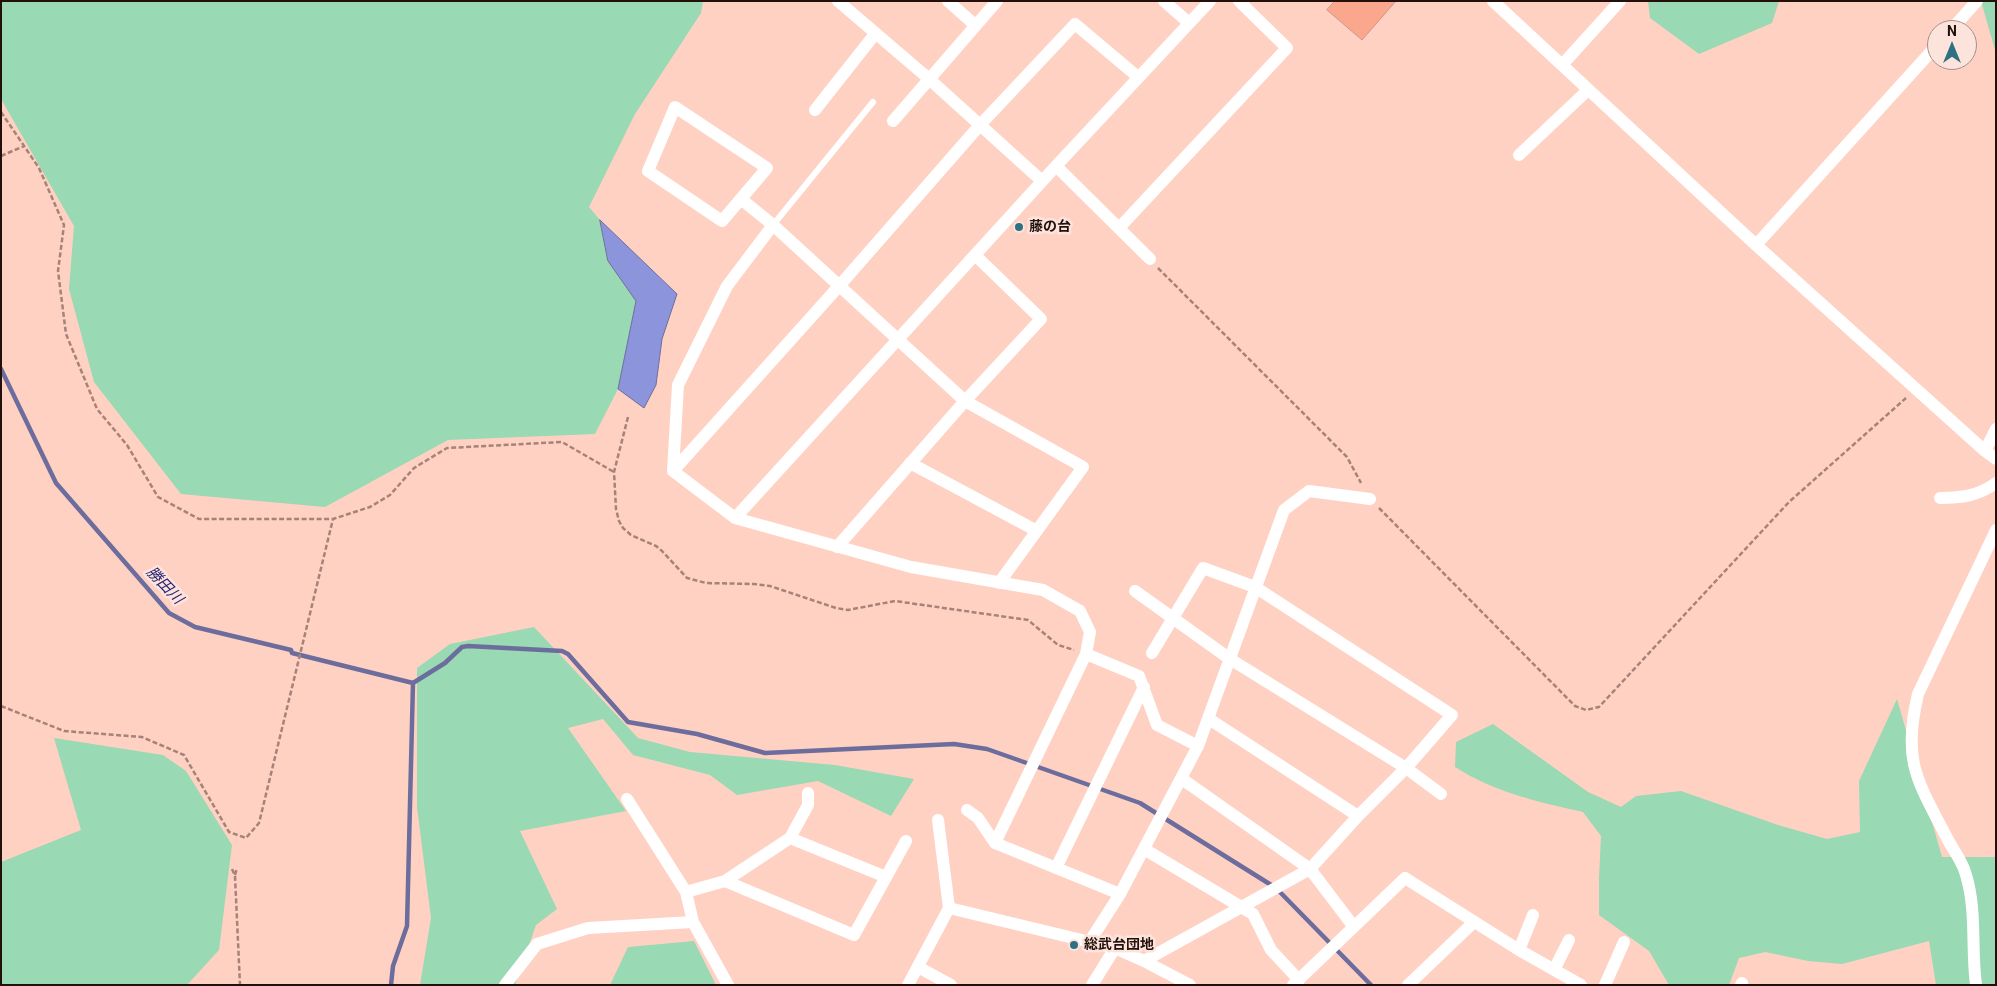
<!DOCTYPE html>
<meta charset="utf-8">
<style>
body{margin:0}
#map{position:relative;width:1997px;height:986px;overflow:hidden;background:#ffd1c3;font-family:Roboto,sans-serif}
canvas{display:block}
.frame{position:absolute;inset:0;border:2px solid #23100a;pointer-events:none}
.north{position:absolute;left:1927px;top:20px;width:50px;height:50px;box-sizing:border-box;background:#fce4dd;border:1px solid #a58f89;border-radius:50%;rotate:0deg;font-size:14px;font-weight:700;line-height:20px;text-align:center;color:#23100a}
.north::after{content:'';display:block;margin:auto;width:18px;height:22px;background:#2e7183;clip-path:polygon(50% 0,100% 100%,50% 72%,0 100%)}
</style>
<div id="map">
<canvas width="1997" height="986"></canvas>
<div class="frame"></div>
<div class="north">N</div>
</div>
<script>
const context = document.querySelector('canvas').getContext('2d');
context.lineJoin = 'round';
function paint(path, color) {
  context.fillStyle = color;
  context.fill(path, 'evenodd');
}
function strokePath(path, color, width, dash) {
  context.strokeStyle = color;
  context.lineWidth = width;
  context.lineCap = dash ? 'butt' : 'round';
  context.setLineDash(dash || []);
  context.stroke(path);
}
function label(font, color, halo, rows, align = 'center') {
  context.font = font + ' Roboto,"Noto Sans JP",sans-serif';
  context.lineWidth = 5;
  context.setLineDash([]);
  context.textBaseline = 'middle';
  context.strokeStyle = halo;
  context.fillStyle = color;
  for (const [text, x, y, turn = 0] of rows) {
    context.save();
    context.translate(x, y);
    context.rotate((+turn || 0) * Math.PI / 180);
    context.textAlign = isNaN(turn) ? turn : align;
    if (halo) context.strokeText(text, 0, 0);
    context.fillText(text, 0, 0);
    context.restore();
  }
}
paint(new Path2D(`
 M 1,1 L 703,1 L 701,13 L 635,114 L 589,207 L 600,220 L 608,261 L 636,301 L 618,389 L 595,434 L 448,440 L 325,507 L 181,494 L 94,382 L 69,289 L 74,226 L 1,99 Z
 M 1648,1 L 1779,1 L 1772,23 L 1699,54 L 1650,18 Z
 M 1981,1 L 1996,1 L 1996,51 L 1995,50 Z
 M 534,627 L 638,738 L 690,752 L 835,765 L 914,779 L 891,816 L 818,781 L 737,795 L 710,775 L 633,755 L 603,719 L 568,728 L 626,811 L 520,831 L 557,909 L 536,925 L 515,985 L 420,985 L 431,918 L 417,807 L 417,668 L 450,644 Z
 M 1897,699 L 1942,857 L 1996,857 L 1996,985 L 1936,985 L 1929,941 L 1842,964 L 1808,961 L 1765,952 L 1739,958 L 1729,985 L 1669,985 L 1649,951 L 1599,915 L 1599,878 L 1601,836 L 1583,812 C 1538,802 1494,792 1455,767 L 1456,742 L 1493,724 L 1588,792 L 1621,807 L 1636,796 L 1681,791 L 1778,825 L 1827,839 L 1860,832 L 1859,781 Z
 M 54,738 L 163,755 L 186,771 L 232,845 L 219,950 L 187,985 L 1,985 L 1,862 L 81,830 Z
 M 694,941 L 716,985 L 610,985 L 628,947 Z`), '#99d9b3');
const water = new Path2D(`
 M 600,220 L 677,294 L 662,339 L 656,385 L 644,408 L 618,389 L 636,301 L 608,261 Z`);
paint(water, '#8c95dc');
strokePath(water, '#6c6d9d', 1);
strokePath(new Path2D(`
 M 1,369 L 56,483 L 169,613 L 195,627 L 291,650 L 292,653 L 413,683
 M 413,683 L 445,663 L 462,647 L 468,646 L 562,651 L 568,654 L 628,722 L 697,734 L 765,753 L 954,744 L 987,749 L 1140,803 L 1276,888 L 1371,985
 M 391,985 L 393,966 L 407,926 L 413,683`), '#6c6d9d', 4.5);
const building = new Path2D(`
 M 1335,1 L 1396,1 L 1362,40 L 1327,10 Z`);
paint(building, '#faa78e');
strokePath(building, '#ce9888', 1);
strokePath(new Path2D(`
 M 1,112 L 39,168 L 64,225 L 58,271 L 66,334 L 97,409 L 127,445 L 158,497 L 199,519 L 333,519 L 370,507 L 390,495 L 414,468 L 447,448 L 562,442 L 614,472
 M 1,156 L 24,146
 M 1158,268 L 1347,457 L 1361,483
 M 628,417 L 614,472 L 616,509 L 619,521 L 623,528 L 631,535 L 656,546 L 662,551 L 687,578 L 706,583 L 754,584 L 770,586 L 836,608 L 848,610 L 895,601 L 1028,620 L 1058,645 L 1074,650
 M 1379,508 L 1575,706 L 1586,710 L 1599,707 L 1789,502 L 1906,398
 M 1,706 L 64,731 L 142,737 L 184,755 L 229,832 L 246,838 L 259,823 L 333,519
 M 232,869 L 235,876 L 240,985
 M 235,875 L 237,868`), '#a68378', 2.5, [5, 2.5]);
strokePath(new Path2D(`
 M 773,225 L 873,102`), '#fff', 6);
strokePath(new Path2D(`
 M 838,1 L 928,78 L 1042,181
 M 948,1 L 975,25
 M 1164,1 L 1189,23
 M 1493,1 L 1756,245 L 1985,451 L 1996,459
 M 1951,30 L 1977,1
 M 1562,65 L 1620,1
 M 675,107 L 767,168 L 722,221 L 648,171 Z
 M 815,110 L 875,34
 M 893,121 L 997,1
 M 1519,155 L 1588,90
 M 1056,166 L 1150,259
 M 741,199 L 773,225 L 965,401 L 1083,467 L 999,583
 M 1119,228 L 1287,48 L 1239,1
 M 1756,245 L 1937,45
 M 1985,451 L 1996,429
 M 910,463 L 1037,531
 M 673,471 L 735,518 L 911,567 L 1043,590 L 1080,611 L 1090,632 L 1086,654 L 995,843
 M 673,471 L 840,285 L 980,125 L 1075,24 L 1138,77
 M 673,471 L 678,385 L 727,286 L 773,225
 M 1940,498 C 1961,498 1978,496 1996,483
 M 735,518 L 1056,166 L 1210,1
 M 837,547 L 965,401 L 1041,319 L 975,255
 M 1135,591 L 1230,659 L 1406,768 L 1441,794
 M 1086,654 L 1139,676 L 1157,725 L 1198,746
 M 1209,719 L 1358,816
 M 1182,779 L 1310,869 L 1354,927
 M 627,799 L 686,892 L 693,922 L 728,985
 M 967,810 L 978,818 L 995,843 L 1120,894
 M 790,838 L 886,877
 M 1144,849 L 1253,914 L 1271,950 L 1299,980
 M 1056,868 L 1144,687
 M 725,881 L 854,935 L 906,841
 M 686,892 L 725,881 L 790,838 L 808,805 L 808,793
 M 949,908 L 1115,948 L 1144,961 L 1190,985
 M 1090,941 L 1120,894 L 1198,746 L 1284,510 L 1309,491 L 1370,499
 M 1519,950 L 1533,915
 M 1144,961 L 1310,869 L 1358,816 L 1406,768 L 1452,715 L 1255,587 L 1203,568 L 1152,653
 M 918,967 L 951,985
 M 1554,970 L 1569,940
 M 505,985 L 537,944 L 588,928 L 693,922
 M 908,985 L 949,908 L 938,820
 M 1092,985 L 1115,948
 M 1293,985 L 1405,878 L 1519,950 L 1581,985
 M 1408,985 L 1474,922
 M 1605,985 L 1624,942
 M 1741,985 L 1742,983
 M 1976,985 C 1971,948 1977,911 1966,875 C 1963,862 1953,850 1947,838 C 1917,780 1902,761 1918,694 L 1996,530`), '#fff', 12);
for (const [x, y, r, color] of [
 [1019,227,5,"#2e7183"],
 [1074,945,5,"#2e7183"]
]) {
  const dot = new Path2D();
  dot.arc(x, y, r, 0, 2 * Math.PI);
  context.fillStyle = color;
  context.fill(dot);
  strokePath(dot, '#fce4dd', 2);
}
label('bold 14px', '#23100a', '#fce4dd', [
 ["藤の台",1029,227],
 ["総武台団地",1084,945]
], 'left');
label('italic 15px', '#262173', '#fce4dd', [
 ["勝田川",164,586,46]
]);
</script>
